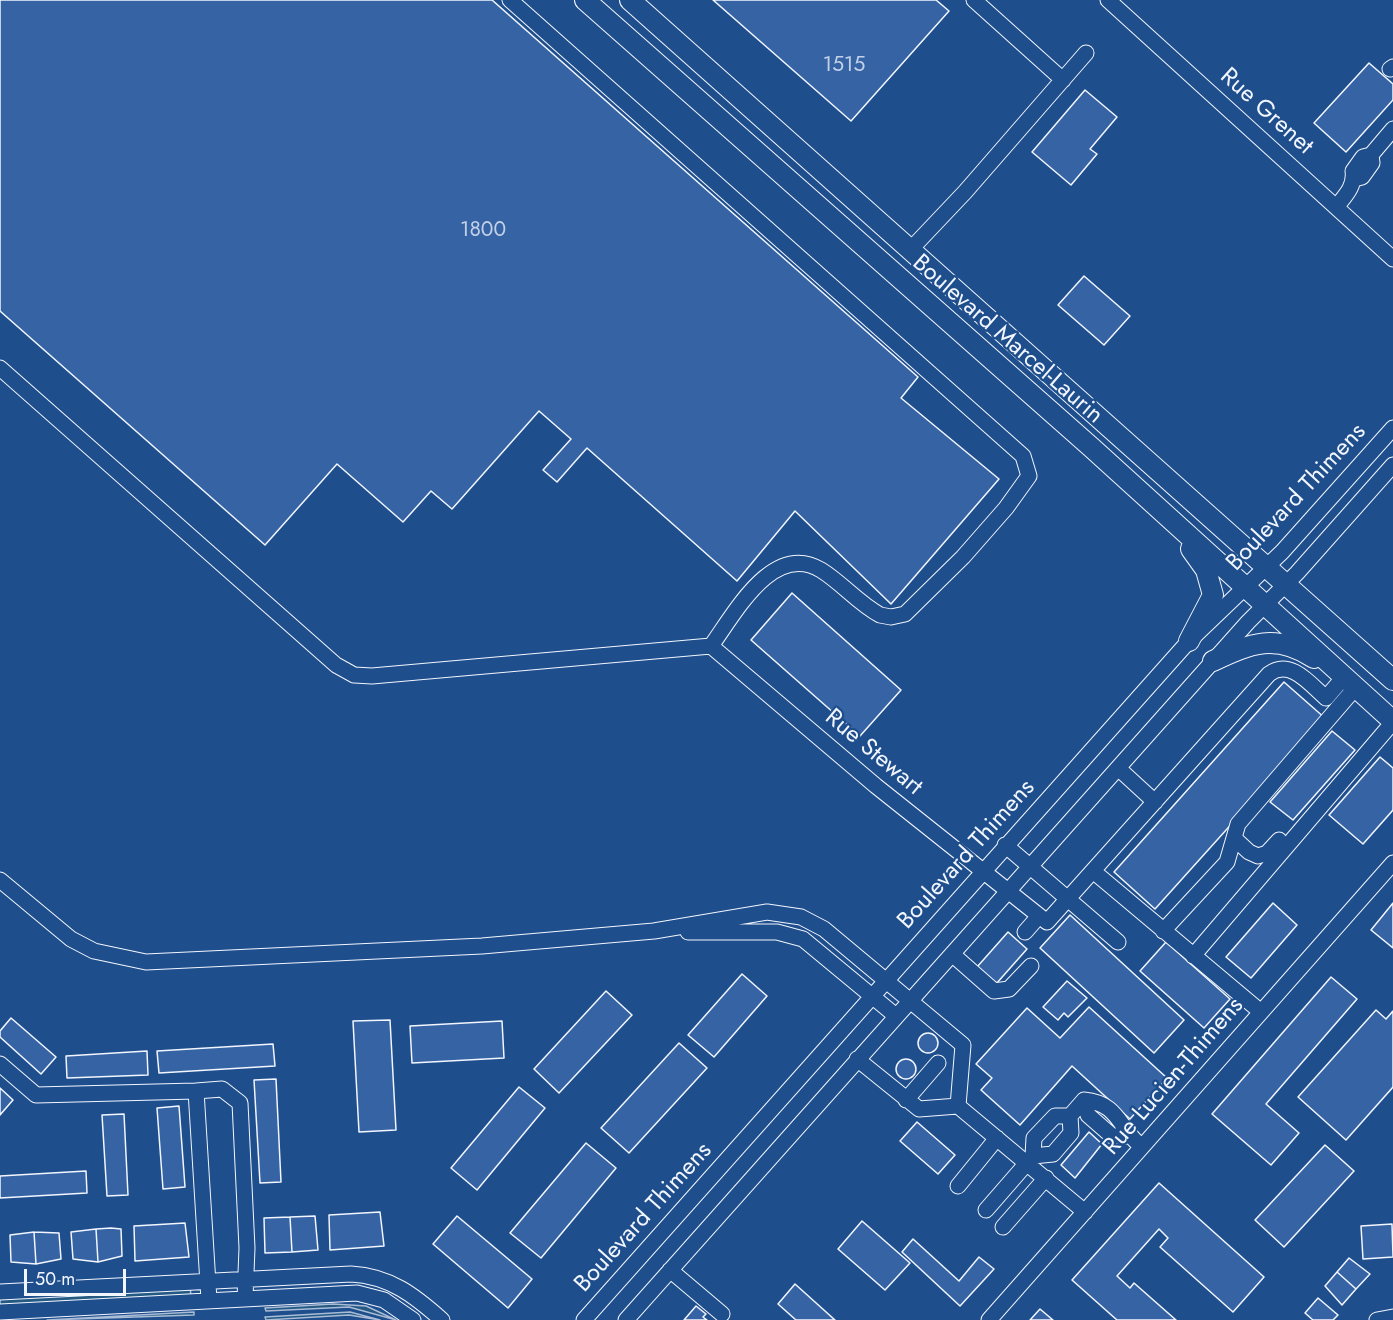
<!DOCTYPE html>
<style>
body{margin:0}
#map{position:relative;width:1393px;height:1320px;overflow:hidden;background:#1f4e8c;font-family:Jost,sans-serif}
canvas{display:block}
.scale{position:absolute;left:24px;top:1269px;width:102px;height:27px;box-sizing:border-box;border:3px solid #f2f6ff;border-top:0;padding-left:8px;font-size:18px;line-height:21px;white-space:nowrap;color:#f2f6ff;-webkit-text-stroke:4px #1f4e8c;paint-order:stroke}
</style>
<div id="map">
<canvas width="1393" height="1320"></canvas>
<div class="scale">50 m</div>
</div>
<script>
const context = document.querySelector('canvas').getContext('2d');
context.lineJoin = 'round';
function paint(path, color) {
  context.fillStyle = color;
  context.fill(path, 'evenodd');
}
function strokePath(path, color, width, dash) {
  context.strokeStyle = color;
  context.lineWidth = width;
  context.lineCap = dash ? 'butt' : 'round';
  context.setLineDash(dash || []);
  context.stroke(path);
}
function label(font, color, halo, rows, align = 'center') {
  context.font = font + ' Jost,sans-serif';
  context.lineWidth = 4.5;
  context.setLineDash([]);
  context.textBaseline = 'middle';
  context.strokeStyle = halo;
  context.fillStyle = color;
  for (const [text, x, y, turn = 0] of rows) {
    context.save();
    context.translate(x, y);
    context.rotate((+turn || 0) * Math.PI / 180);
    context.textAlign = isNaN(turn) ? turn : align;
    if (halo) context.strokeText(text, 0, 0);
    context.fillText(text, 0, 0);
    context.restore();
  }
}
const green = new Path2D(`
 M 190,1285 L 191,1297 L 0,1308 L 0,1296 Z
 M 333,1304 L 366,1306 L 396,1320 L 349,1307 L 266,1311 L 265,1308 Z
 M 194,1312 L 194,1315 L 47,1320 Z
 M 350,1312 L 380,1320 L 349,1315 L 266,1320 L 265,1317 Z`);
paint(green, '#245a82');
strokePath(green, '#a8bbd7', 1.5);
const building = new Path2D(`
 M 0,0 L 492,0 L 918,377 L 901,398 L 999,479 L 891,604 L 795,511 L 737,581 L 587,448 L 557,482 L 543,470 L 571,439 L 539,411 L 452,509 L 431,491 L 403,522 L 337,464 L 265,545 L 0,311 Z
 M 713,0 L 936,0 L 949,11 L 851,121 Z
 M 1369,63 L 1393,84 L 1393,100 L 1346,152 L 1314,123 Z
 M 1085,90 L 1117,117 L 1090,149 L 1097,154 L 1071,185 L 1032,152 Z
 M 1084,276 L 1130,316 L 1104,345 L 1058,305 Z
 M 792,593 L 901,690 L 860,736 L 751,640 Z
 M 1284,682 L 1326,719 L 1155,909 L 1114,872 Z
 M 1332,731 L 1355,750 L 1293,820 L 1270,802 Z
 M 1380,757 L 1393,768 L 1393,810 L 1363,844 L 1329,815 Z
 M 1273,903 L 1297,925 L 1251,978 L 1226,957 Z
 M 1393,903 L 1393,948 L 1371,930 Z
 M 1070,915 L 1184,1020 L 1154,1053 L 1040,948 Z
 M 1008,932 L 1027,949 L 996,984 L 977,967 Z
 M 1166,942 L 1230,999 L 1204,1028 L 1140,971 Z
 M 742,974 L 767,996 L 714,1057 L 688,1035 Z
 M 1331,977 L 1357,999 L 1266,1104 L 1299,1133 L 1271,1165 L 1212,1114 Z
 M 1067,981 L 1087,998 L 1068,1017 L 1064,1013 L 1058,1020 L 1043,1007 Z
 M 606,991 L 632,1015 L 559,1093 L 534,1069 Z
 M 1089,1007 L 1167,1078 L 1130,1119 L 1072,1066 L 1020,1125 L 981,1090 L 992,1078 L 976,1064 L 1027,1008 L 1060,1038 Z
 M 1376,1010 L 1386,1019 L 1393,1011 L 1393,1087 L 1346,1140 L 1298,1097 Z
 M 11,1018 L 56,1057 L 41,1074 L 0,1037 L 0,1031 Z
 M 390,1020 L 396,1130 L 359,1132 L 353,1021 Z
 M 502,1021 L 504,1058 L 412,1063 L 410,1026 Z
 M918 1043a10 10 0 1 1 20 0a10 10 0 1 1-20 0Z
 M 679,1043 L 707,1068 L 629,1153 L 601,1128 Z
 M 273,1044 L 275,1066 L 159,1073 L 157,1051 Z
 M 147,1051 L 148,1075 L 67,1078 L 66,1056 Z
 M896 1069a10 10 0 1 1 20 0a10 10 0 1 1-20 0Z
 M 276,1079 L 281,1182 L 260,1183 L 254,1080 Z
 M 519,1087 L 545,1108 L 477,1190 L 451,1168 Z
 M 0,1088 L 13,1100 L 0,1115 Z
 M 179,1106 L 185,1187 L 163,1189 L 157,1108 Z
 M 124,1114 L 128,1195 L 107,1196 L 102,1115 Z
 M 917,1122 L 955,1155 L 938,1174 L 900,1141 Z
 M 1089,1132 L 1102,1144 L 1075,1178 L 1061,1165 Z
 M 586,1143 L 616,1168 L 541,1258 L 510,1233 Z
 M 1325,1145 L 1354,1171 L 1284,1247 L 1255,1220 Z
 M 86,1171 L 87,1193 L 0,1198 L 0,1176 Z
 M 1159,1183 L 1264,1277 L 1233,1312 L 1160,1247 L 1168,1238 L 1159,1229 L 1117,1276 L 1130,1288 L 1134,1283 L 1176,1320 L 1117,1320 L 1072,1280 Z
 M 380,1212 L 384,1246 L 330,1250 L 329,1215 Z
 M 315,1216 L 318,1250 L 292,1252 L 290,1217 Z
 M 457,1216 L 532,1279 L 508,1308 L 433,1244 Z
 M 290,1217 L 292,1252 L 265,1253 L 264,1218 Z
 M 862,1221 L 910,1263 L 885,1290 L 838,1249 Z
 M 185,1223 L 189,1257 L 135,1261 L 134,1226 Z
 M 1392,1224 L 1393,1257 L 1363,1259 L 1361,1226 Z
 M 111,1228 L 121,1229 L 122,1256 L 98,1262 L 96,1229 Z
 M 96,1229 L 98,1262 L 73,1259 L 71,1232 Z
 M 34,1232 L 59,1233 L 61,1259 L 36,1264 Z
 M 34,1232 L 36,1264 L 11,1262 L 10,1235 Z
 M 913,1239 L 959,1281 L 979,1257 L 994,1269 L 960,1306 L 902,1252 Z
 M 1349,1258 L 1370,1274 L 1356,1289 L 1337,1272 Z
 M 1337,1272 L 1356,1289 L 1342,1305 L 1325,1286 Z
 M 795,1284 L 835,1320 L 796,1320 L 778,1304 Z
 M 1318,1298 L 1338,1315 L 1333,1320 L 1313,1320 L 1305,1313 Z
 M 696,1306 L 706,1314 L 703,1317 L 707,1320 L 684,1320 Z
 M 1040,1309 L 1053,1320 L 1030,1320 Z`);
paint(building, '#3563a3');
strokePath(building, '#f2f6ff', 1.5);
const minor = new Path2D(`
 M 974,0 L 1063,80
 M 1108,0 L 1393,259
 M 1390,69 L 1393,67
 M 1354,179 L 1362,177 L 1372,163 L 1371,155
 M 1337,206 C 1346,195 1355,186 1353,171 L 1363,157 L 1371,155 L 1393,129
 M 911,249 L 965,192 L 1086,53
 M 0,368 L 336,665 L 354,675 L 372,676 L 711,646 C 735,613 773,541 821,570 C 842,583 858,603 880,615 L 891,617 L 905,614 L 963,557 L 1006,508 L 1029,476 L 1023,456 L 510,0
 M 711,646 L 876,786 L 1047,922 L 1269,674 C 1290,658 1310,684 1326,698 L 1344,677
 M 1118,768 L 1155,802
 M 1235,839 L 1249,852 L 1258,856 L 1267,853 L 1279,840
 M 1005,845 L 1118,942
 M 1093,871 L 1261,1012
 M 0,880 L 71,939 L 94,951 L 146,962 L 482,946 L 654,931 L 767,912 L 801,917 L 824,929 L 963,1045 L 958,1106 L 1085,1212
 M 1163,931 L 1227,862 L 1238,824 L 1356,687
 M 688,932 L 777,932 L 803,939 L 896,1016
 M 1025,932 L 1039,916
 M 952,954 L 994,991 L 1009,989 L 1031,966
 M 1193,956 L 1393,722
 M 857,1059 L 919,1109 L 958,1106
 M 0,1064 L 36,1095 L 196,1091
 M 906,1100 L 938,1063
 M 1128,1136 L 1112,1136 L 1088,1115 L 1084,1100 C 1119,1103 1119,1129 1142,1147
 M 1033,1156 L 1034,1138 L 1055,1116 L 1070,1116
 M 958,1186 L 997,1138
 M 986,1210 L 1033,1156 L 1053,1154 L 1071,1133 L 1070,1116 L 1084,1100
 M 1003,1227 L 1046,1178
 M 670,1270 L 722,1314
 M 0,1292 L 351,1274 C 390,1276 415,1296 442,1320
 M 209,1300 L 196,1091 L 222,1089 L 240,1103 L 247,1248 L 245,1298
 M 0,1312 L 357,1293 L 384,1300 L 413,1320
 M 584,1320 L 1189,641 L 1282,552 L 1393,428
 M 626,1320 L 1248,622 L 1297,573 L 1393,465
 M 989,1320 L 1393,863
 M 1377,1320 L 1393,1317`);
const major = new Path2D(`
 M 585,0 L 1091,447 L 1393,721
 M 630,0 L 1393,680
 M 1189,641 L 1213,595 L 1206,570 L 1191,549
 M 1213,661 C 1251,643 1276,633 1314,658`);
strokePath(minor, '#f2f6ff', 17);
strokePath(major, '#f2f6ff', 22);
strokePath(minor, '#1f4e8c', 15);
strokePath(major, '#1f4e8c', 20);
label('21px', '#c3d1e8', null, [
 ["1515",844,66],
 ["1800",483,231]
]);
label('24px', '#f2f6ff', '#1f4e8c', [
 ["Rue Grenet",1266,112,42],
 ["Boulevard Marcel-Laurin",1007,340,41],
 ["Boulevard Thimens",1297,498,-47],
 ["Rue Stewart",873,753,40],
 ["Boulevard Thimens",967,855,-48],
 ["Rue Lucien-Thimens",1174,1077,-49],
 ["Boulevard Thimens",644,1218,-48]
]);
</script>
